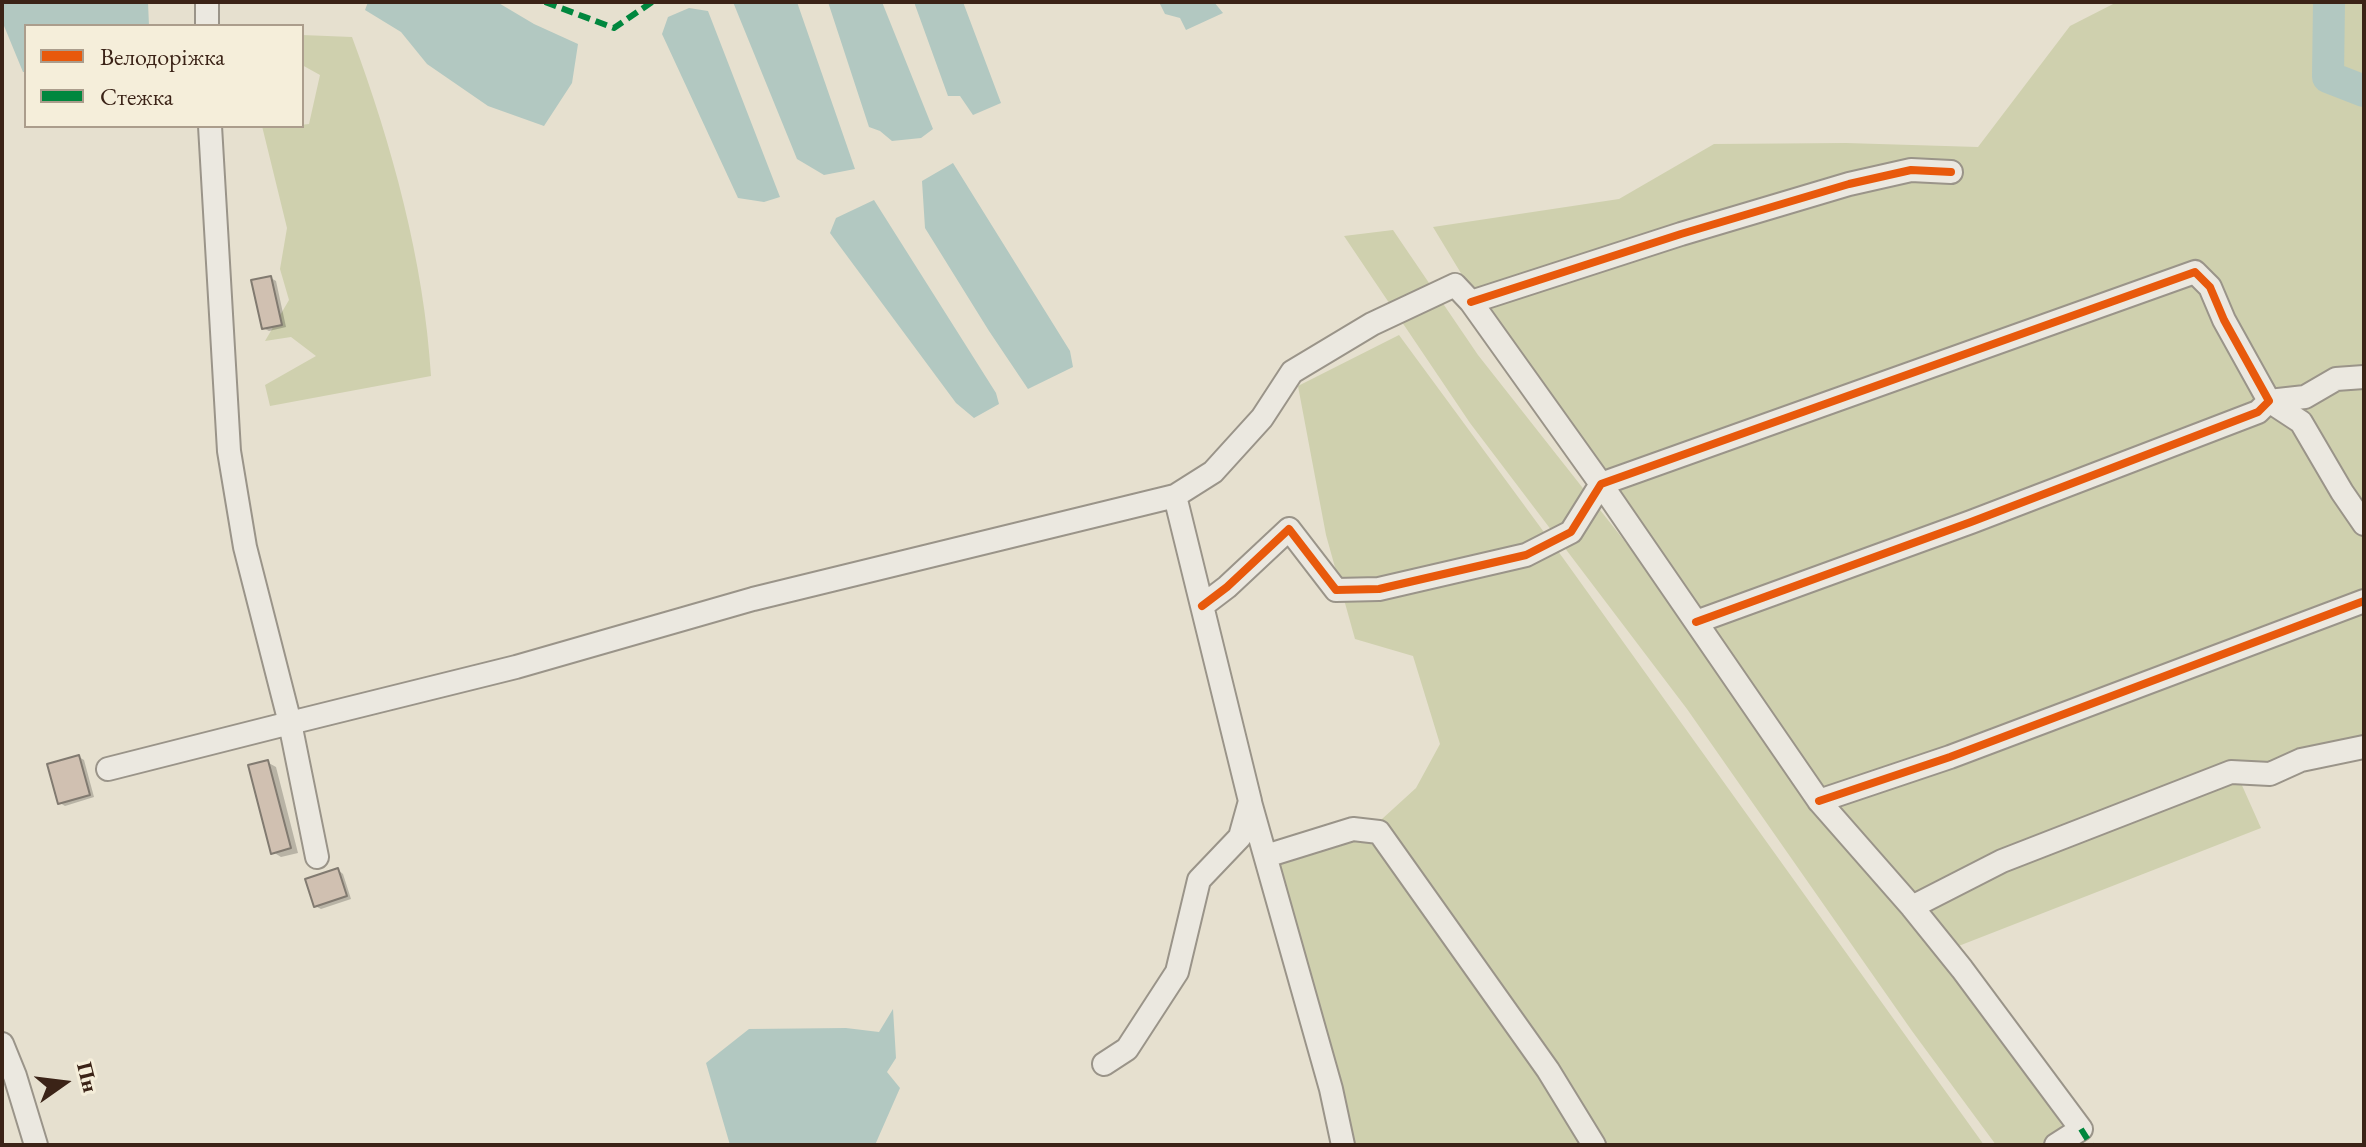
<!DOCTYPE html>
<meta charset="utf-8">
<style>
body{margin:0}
#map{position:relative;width:2366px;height:1147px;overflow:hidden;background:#e6e0cf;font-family:"EB Garamond",serif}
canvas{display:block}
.frame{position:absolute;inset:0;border:4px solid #3b2317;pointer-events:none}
.legend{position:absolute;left:24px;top:24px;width:280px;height:104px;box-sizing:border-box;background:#f5eeda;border:2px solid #ab9d8c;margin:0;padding:10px 14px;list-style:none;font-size:24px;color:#3b2317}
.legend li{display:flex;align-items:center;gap:16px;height:40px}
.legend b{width:40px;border:2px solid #ab9d8c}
.north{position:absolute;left:24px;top:1043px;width:80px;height:80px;-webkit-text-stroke:6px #f5eeda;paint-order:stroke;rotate:76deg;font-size:22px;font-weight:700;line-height:32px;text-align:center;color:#3b2317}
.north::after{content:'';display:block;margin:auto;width:28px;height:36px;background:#3b2317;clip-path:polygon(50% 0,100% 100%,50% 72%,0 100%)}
</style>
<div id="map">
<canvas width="2366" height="1147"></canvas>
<div class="frame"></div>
<ul class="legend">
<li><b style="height:10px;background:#e8590c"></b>Велодоріжка</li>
<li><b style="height:10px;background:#00873e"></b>Стежка</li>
</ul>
<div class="north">Пн</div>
</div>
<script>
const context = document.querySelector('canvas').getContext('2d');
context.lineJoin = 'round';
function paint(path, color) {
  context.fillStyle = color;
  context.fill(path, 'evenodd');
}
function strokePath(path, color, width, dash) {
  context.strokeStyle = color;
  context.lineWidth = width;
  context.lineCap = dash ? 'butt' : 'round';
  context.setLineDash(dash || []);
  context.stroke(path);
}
paint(new Path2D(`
 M 2117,2 L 2364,2 L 2364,738 L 2269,763 L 2232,763 L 2261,828 L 1956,947 L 1826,804 L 1482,308 L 1433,227 L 1619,199 L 1714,144 L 1846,143 L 1978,147 L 2070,26 Z
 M 302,35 L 352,37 C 392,145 424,261 431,376 L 270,406 L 265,385 L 316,356 L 291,337 L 265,341 L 289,300 L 280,269 L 287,228 L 262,126 L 282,127 L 309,124 L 320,75 L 302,65 Z
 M 1393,230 L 1478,355 L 1645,567 L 1797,783 L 1952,961 L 2075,1145 L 1996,1145 L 1912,1031 L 1687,709 L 1470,423 L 1344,236 Z
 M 1399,335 L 1563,558 L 1984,1145 L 1355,1145 L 1276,862 L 1359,840 L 1416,788 L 1440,744 L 1413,656 L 1355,639 L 1326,535 L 1298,386 Z`), '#cfd0ae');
paint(new Path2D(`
 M 2,2 L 148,2 L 149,26 L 26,26 L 26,72 L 23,72 L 2,21 Z
 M 368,2 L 497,2 L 534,24 L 578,44 L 572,83 L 544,126 L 488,106 L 427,64 L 401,32 L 365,10 Z
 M 733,2 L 797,2 L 855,169 L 824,175 L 797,159 Z
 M 828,2 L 882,2 L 933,129 L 921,138 L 892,141 L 880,131 L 869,127 Z
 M 914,2 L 963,2 L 1001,103 L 973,115 L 960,96 L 948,96 Z
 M 1159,2 L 1214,2 L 1223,13 L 1186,30 L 1180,18 L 1165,14 Z
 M 689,8 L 708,11 L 780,197 L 764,202 L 738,198 L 662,34 L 668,17 Z
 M 953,163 L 1070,351 L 1073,367 L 1028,389 L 989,331 L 925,228 L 922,181 Z
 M 874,200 L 996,393 L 999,404 L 974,418 L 956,403 L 830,233 L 836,218 Z
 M 893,1009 L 896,1058 L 887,1072 L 900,1088 L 875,1145 L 730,1145 L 706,1063 L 749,1029 L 846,1028 L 879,1032 Z`), '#b2c8c1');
paint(new Path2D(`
 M 271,278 L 276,281 L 286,327 L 269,331 L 263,328 Z
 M 79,757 L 84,760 L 94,797 L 65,806 L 60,803 Z
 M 267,762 L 276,767 L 298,853 L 281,857 L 273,852 Z
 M 338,870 L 343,874 L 351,899 L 321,909 L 315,906 Z`), '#0003');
strokePath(new Path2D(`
 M 2329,2 L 2328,77 L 2364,91`), '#b2c8c1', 32);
const building = new Path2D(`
 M 271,276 L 282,325 L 262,329 L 251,280 Z
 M 79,755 L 90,795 L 58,804 L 47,764 Z
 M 268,760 L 291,848 L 271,854 L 248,765 Z
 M 338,868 L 347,896 L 314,907 L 305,879 Z`);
paint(building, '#d0c0b1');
strokePath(building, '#817a70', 2);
const minor = new Path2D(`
 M 207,2 L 207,26
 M 210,126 L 229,451 L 245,547 L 290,723 L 516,667 L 753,599 L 1175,496 L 1250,801 L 1240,837 L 1199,880 L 1177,972 L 1127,1049 L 1104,1064
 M 1471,302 L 1681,234 L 1849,184 L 1911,170 L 1951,172
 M 2364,377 L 2336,379 L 2305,397 L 2269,401 L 2301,422 L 2342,492 L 2364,524
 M 1175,496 L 1213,472 L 1262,418 L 1292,372 L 1372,324 L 1455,285 L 1471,302 L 1601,484 L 1819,801 L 1912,907 L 1962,969 L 2081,1129 L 2056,1145
 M 1202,606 L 1227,587 L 1289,529 L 1336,590 L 1379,589 L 1526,555 L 1571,532 L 1601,484 L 2195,272 L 2210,287 L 2224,320 L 2269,401 L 2258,412 L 1971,522 L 1696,622
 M 108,769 L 290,723 L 317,857
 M 1819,801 L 1950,757 L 2364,601
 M 1250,802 L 1331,1089 L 1343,1145
 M 1266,856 L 1353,829 L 1379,832 L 1548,1070 L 1594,1145
 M 1912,907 L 2002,861 L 2231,772 L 2270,774 L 2301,760 L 2364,747
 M 2,1044 L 15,1076 L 36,1145`);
strokePath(minor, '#9a9489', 26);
strokePath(minor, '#ebe8e0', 22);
strokePath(new Path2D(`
 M 545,2 L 614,28 L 652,2
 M 2081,1129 L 2091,1145`), '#00873e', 6, [12, 6]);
strokePath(new Path2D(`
 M 1471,302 L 1681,234 L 1849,184 L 1911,170 L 1951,172
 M 1202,606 L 1227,587 L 1289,529 L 1336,590 L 1379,589 L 1526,555 L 1571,532 L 1601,484 L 2195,272 L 2210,287 L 2224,320 L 2269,401 L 2258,412 L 1971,522 L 1696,622
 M 1819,801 L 1950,757 L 2364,601`), '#e8590c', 8);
</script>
